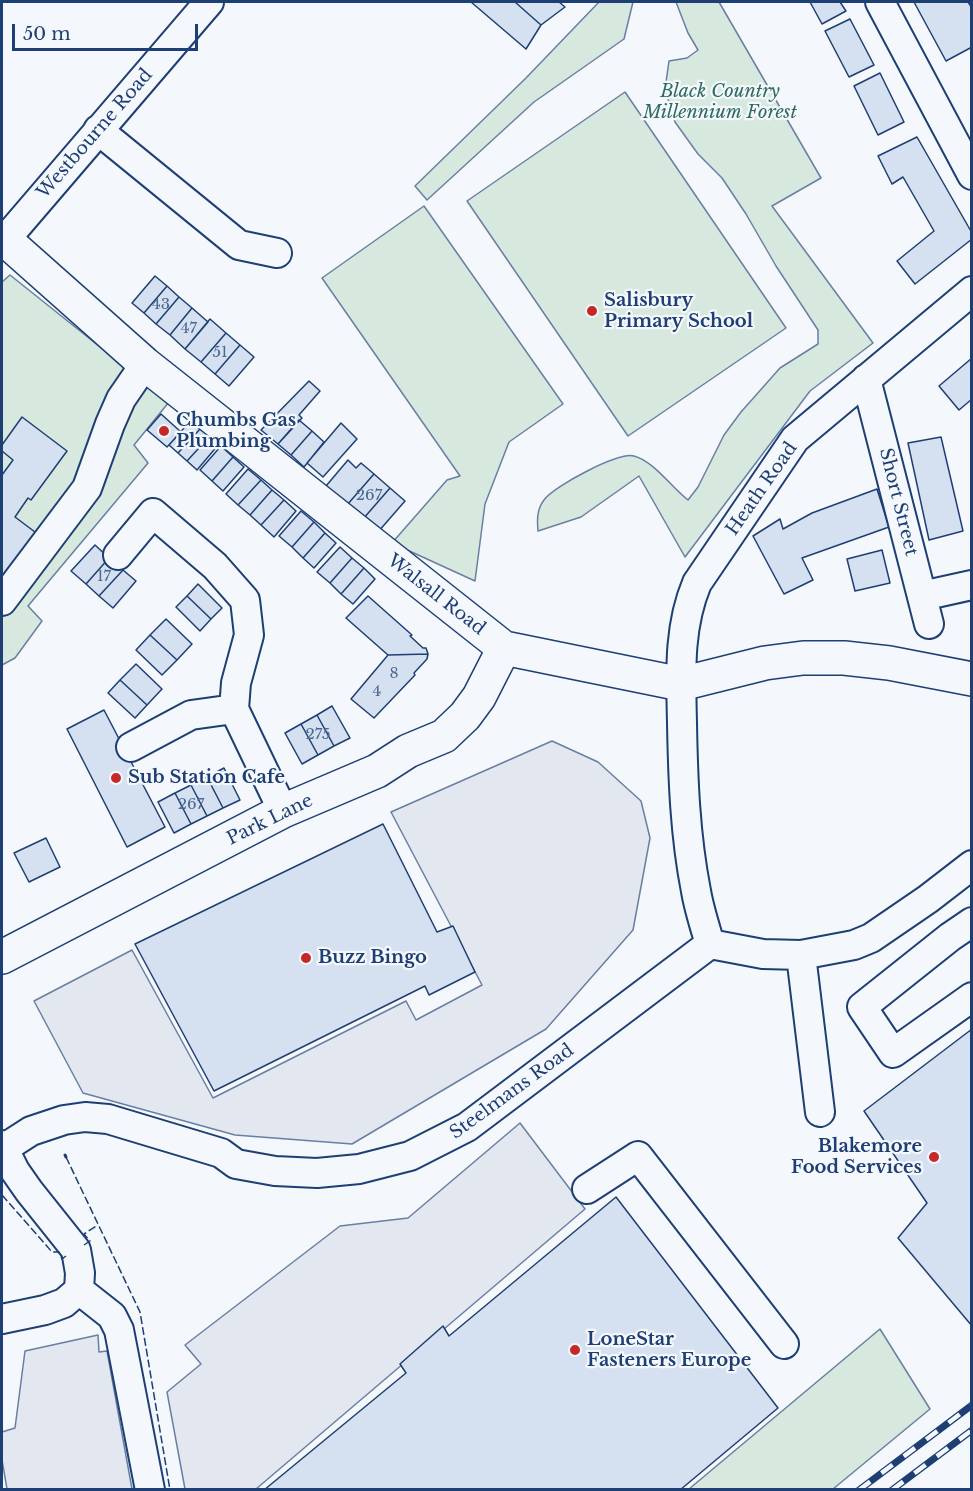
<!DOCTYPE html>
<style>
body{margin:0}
#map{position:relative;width:973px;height:1491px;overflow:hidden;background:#f4f7fb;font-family:"Libre Baskerville",serif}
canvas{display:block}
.frame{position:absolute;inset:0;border:3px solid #1d3f73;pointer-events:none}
.scale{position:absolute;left:12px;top:24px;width:186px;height:27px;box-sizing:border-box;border:3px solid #1d3f73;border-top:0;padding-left:8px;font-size:18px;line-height:21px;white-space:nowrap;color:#1d3f73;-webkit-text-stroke:4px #f4f7fb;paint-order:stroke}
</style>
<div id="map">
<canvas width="973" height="1491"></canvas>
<div class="frame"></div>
<div class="scale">50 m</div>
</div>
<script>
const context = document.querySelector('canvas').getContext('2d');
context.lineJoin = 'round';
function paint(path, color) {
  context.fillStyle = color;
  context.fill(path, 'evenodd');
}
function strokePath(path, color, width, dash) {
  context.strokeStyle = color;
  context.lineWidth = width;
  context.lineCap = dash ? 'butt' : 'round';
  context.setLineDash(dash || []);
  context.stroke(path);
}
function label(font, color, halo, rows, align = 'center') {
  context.font = font + ' "Libre Baskerville",serif';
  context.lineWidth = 4.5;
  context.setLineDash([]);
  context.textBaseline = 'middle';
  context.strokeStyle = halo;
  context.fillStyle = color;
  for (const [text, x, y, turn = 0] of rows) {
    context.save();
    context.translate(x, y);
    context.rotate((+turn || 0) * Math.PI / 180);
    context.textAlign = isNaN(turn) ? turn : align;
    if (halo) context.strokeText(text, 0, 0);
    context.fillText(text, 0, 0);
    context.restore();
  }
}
const green = new Path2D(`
 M 599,2 L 633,2 L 624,39 L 534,102 L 427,200 L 415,186 L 526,78 Z
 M 676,2 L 719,2 L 821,178 L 772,206 L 873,343 L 810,391 L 685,557 L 639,476 L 581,517 L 538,531 C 537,519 537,509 544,500 C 554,486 618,452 634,456 C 655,462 671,487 688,500 L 698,487 L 724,435 L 741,412 L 780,368 L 818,344 L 818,330 L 776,266 L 746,214 L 722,178 L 698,154 L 675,122 L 665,89 L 669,61 L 687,58 L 698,50 L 688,33 Z
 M 625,92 L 786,328 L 628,436 L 467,201 Z
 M 424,206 L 563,404 L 509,442 L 485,504 L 475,581 L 392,543 L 447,480 L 460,476 L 322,278 Z
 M 10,275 L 169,402 L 134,445 L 148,463 L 28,606 L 42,621 L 15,658 L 2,665 L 2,282 Z
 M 880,1329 L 930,1409 L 833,1489 L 689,1489 Z`);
paint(green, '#d7e8df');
strokePath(green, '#687fa3', 1.5);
const parking = new Path2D(`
 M 552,741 L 598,762 L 641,801 L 650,838 L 633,930 L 546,1029 L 352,1144 L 235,1135 L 83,1093 L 34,1001 L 132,950 L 213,1098 L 406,1001 L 416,1020 L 482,985 L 391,812 Z
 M 520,1123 L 585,1209 L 256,1489 L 185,1489 L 167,1392 L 201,1364 L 185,1345 L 340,1226 L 408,1218 Z
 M 98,1335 L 99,1352 L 107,1351 L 132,1489 L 7,1489 L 2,1460 L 2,1432 L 15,1428 L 25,1351 Z`);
paint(parking, '#e3e8f0');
strokePath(parking, '#687fa3', 1.5);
const building = new Path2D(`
 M 471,2 L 515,2 L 541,25 L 526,49 Z
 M 515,2 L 559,2 L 565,7 L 541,25 Z
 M 810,2 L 840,2 L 846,11 L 822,24 Z
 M 914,2 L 968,2 L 972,8 L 972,47 L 946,61 Z
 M 850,19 L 874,65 L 849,77 L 825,31 Z
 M 880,73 L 904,122 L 878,135 L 854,86 Z
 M 917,137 L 972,233 L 972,239 L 915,284 L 897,261 L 934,231 L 903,177 L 892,184 L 878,156 Z
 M 155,276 L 167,286 L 144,313 L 132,303 Z
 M 167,286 L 179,297 L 156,324 L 144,313 Z
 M 179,297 L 192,308 L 170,335 L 156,324 Z
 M 192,308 L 208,322 L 185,349 L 170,335 Z
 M 210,319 L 226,333 L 201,362 L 185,349 Z
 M 226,333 L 240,345 L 215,374 L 201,362 Z
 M 240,345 L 254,357 L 229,386 L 215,374 Z
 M 972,358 L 972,399 L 959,410 L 939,386 Z
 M 309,381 L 320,391 L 299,415 L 302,418 L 278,444 L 261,430 Z
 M 161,414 L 181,432 L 167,447 L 147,430 Z
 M 22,417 L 67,451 L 31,500 L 28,498 L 15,517 L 39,535 L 2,584 L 2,475 L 13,460 L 2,451 L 2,445 Z
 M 192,419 L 201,428 L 178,453 L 169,445 Z
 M 299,420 L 312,431 L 291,455 L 278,444 Z
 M 341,423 L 357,439 L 323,477 L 307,463 Z
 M 201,428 L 210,436 L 187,461 L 178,453 Z
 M 312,431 L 324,442 L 304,467 L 291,455 Z
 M 210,436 L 219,444 L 197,470 L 187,461 Z
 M 941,437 L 963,531 L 929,540 L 908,443 Z
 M 221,446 L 233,457 L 212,481 L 200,470 Z
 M 233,457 L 244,467 L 223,491 L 212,481 Z
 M 348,460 L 356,468 L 361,463 L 374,474 L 347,505 L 326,486 Z
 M 248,469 L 261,480 L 238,505 L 226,494 Z
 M 374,474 L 390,488 L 363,519 L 347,505 Z
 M 261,480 L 272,490 L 250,515 L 238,505 Z
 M 390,488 L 405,501 L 378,532 L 363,519 Z
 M 877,489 L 889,527 L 802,558 L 813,580 L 784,594 L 753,536 L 780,519 L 783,529 L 812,513 Z
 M 272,490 L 284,500 L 261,525 L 250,515 Z
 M 284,500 L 296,511 L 274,537 L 261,525 Z
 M 301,511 L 314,522 L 292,547 L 279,536 Z
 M 314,522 L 325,533 L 303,558 L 292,547 Z
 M 325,533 L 336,543 L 314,568 L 303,558 Z
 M 95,545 L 109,558 L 86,584 L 71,571 Z
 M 340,547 L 352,558 L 330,583 L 317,572 Z
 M 882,550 L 890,583 L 855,591 L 847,559 Z
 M 109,558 L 123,570 L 99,596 L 86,584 Z
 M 352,558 L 364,568 L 341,594 L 330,583 Z
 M 364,568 L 375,579 L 353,604 L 341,594 Z
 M 123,570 L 136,581 L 113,608 L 99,596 Z
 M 198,584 L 222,608 L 211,619 L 187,596 Z
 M 187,596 L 211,619 L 200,631 L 176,607 Z
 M 368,596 L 412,635 L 410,636 L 423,648 L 426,648 L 428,654 L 388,655 L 346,618 Z
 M 166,619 L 192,644 L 177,660 L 150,635 Z
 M 150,635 L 177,660 L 162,675 L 136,650 Z
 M 428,654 L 427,659 L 414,673 L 415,675 L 374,718 L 351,699 L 388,655 Z
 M 136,664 L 162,689 L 147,705 L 120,680 Z
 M 120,680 L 147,705 L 135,718 L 108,693 Z
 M 332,706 L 350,738 L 334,746 L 317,715 Z
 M 104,710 L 165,827 L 127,847 L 67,729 Z
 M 317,715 L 334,746 L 318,755 L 301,724 Z
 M 301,724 L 318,755 L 302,764 L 285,733 Z
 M 224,768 L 240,800 L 223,808 L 207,777 Z
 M 207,777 L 223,808 L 207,816 L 191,785 Z
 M 191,785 L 207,816 L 191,824 L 175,793 Z
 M 175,793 L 191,824 L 174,833 L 158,802 Z
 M 383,824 L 437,932 L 453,926 L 475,972 L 429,995 L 425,986 L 214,1091 L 135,944 Z
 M 46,838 L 60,867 L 29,882 L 14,853 Z
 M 972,1029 L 972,1326 L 898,1238 L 927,1203 L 864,1111 Z
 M 616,1197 L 778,1408 L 680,1490 L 264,1490 L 406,1373 L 400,1364 L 443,1326 L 449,1336 Z`);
paint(building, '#d5e0f0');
strokePath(building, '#1d3f73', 1.5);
const minor = new Path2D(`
 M 880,2 L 972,175
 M 98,130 L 239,245 L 277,253
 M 5,240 L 209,2
 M 866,379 L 929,624
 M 118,555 L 153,513 L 215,566 L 245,600 L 249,635 L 236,683 L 234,709 L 283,811
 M 922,596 L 972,585
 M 2,601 L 87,488 L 110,424 L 121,399 L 145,364
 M 131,747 L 191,715 L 234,709
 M 972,922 L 950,937 L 862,1007 L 893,1053 L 972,997
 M 710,944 C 705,927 699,909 696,891 C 685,835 683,779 682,723 C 681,675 678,628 697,583 L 795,439 L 972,291
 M 710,944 L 763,954 L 801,955 L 820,1112
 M 801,955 L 854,945 L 871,938 L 928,899 L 972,865
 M 2,1145 L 15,1171 L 29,1191 L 76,1250 L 80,1273 L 79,1290 L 64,1303 L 45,1310 L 2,1319
 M 3,1149 L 31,1131 L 64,1120 L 85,1117 L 108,1119 L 221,1153 L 236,1164 L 275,1171 L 317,1173 L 359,1169 L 410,1156 L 467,1127 L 710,944
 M 587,1189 L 638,1156 L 784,1344
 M 79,1290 L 112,1316 L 119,1330 L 150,1490`);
const major = new Path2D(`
 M 2,237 L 145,364 L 504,648 L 681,684 L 765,663 L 803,658 L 844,658 L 889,663 L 972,679
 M 2,957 L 283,811 L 377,771 L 408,751 L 444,736 L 465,716 L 479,697 L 504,648`);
strokePath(minor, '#1d3f73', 32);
strokePath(major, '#1d3f73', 36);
strokePath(minor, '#f4f7fb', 28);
strokePath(major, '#f4f7fb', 33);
const rail = new Path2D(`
 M 859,1490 L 972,1405
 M 892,1490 L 972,1430`);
strokePath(rail, '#1d3f73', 7);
strokePath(rail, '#f4f7fb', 4.5, [14]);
strokePath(new Path2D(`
 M 66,1157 L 140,1312 L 170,1490
 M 2,1195 L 52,1252 L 59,1252 L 62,1259 L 66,1256
 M 84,1245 L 90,1241 L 84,1234 L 98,1225`), '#1d3f73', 1.5, [8, 3]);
strokePath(new Path2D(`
 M 65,1155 L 66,1157`), '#1d3f73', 3);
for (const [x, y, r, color] of [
 [592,311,6,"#c62828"],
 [164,431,6,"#c62828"],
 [116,778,6,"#c62828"],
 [306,958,6,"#c62828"],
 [934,1157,6,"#c62828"],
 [575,1350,6,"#c62828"]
]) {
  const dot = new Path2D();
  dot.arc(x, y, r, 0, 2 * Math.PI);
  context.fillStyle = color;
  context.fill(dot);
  strokePath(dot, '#f4f7fb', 2);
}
label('15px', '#4b6792', null, [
 ["43",161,305],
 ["47",189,329],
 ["51",220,353],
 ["267",369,496],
 ["17",104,577],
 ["8",394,674],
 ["4",377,692],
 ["275",318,735],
 ["267",191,805]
]);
label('italic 18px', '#2c6c60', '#f4f7fb', [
 ["Black Country",720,92],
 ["Millennium Forest",720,113]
]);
label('18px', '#1d3f73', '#f4f7fb', [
 ["Westbourne Road",95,134,-49],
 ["Heath Road",762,489,-55],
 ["Short Street",898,502,76],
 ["Walsall Road",436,595,38],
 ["Park Lane",270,820,-26],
 ["Steelmans Road",512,1092,-36]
]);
label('bold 18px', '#1d3f73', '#f4f7fb', [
 ["Salisbury",604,301],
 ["Primary School",604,322],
 ["Chumbs Gas",176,421],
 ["Plumbing",176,442],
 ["Sub Station Cafe",128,778],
 ["Buzz Bingo",318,958],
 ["Blakemore",922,1147,"right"],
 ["Food Services",922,1168,"right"],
 ["LoneStar",587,1340],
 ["Fasteners Europe",587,1361]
], 'left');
</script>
